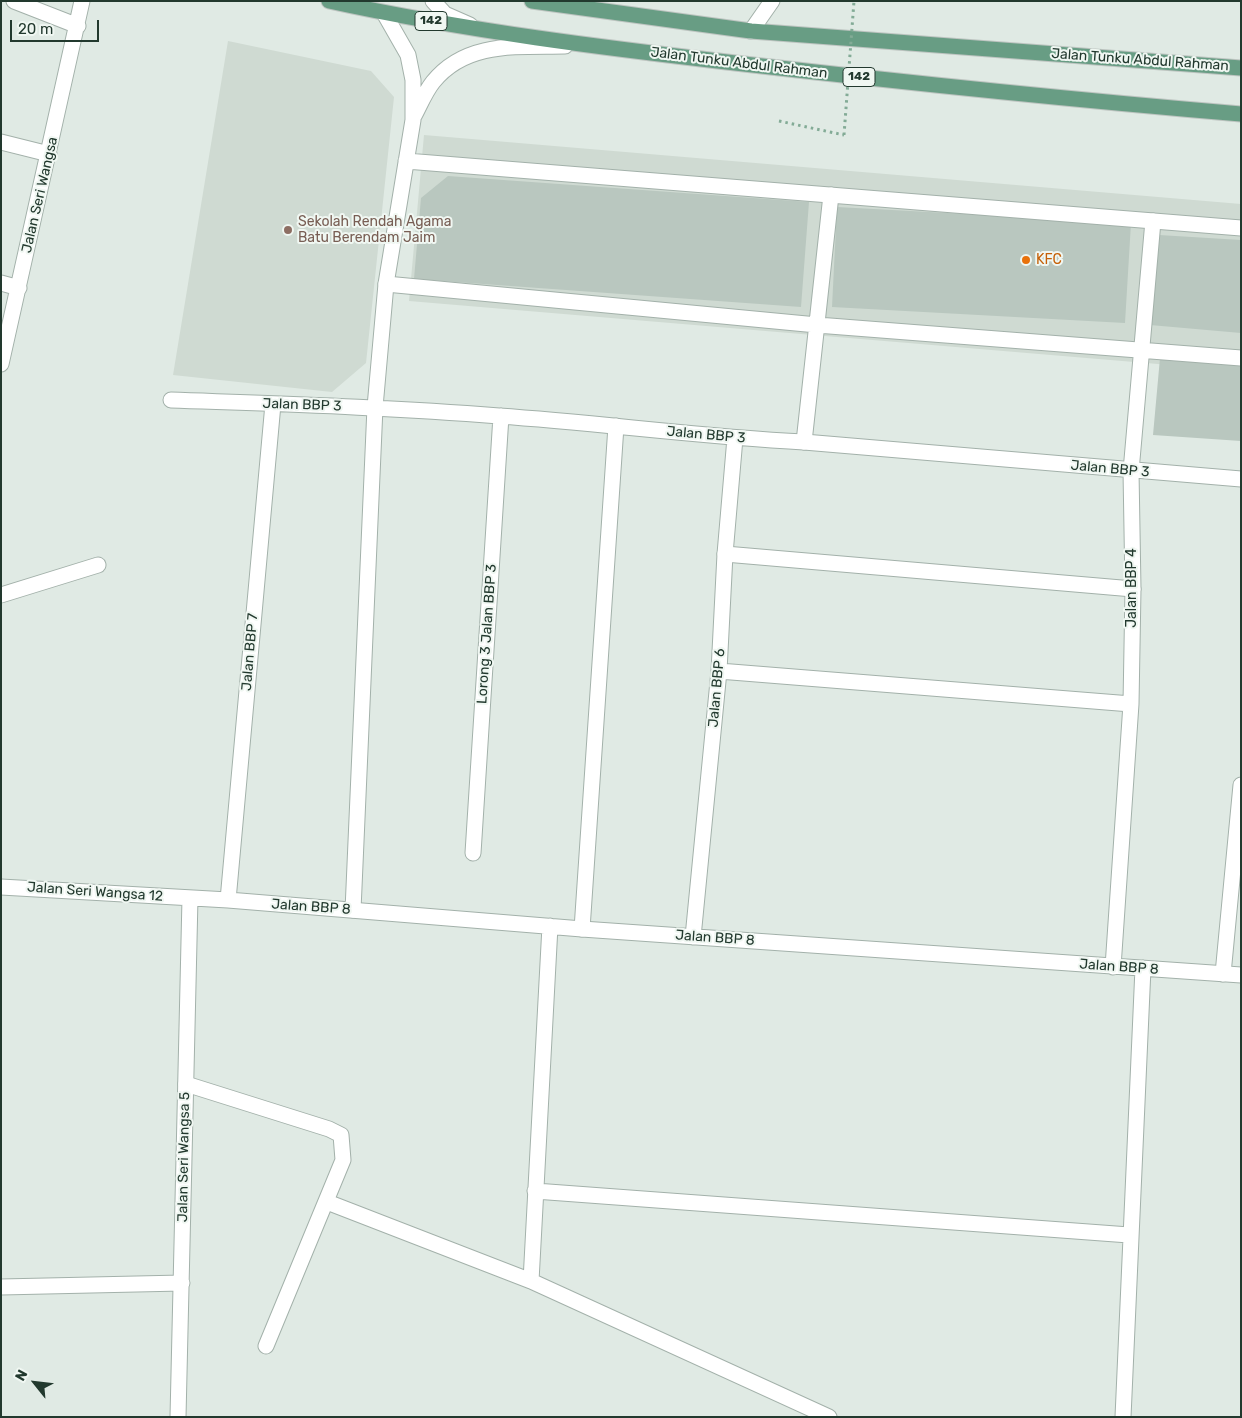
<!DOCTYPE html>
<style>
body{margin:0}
#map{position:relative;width:1242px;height:1418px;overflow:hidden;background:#e0eae4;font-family:Rubik,sans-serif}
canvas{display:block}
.frame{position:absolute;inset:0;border:2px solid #22392e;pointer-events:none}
.north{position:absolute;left:10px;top:1358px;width:50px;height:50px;-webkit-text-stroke:4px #f0f7f2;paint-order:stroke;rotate:299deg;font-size:14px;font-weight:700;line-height:20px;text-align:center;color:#22392e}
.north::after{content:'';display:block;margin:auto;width:18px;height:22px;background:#22392e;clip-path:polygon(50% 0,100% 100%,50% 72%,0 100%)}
.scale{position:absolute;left:10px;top:20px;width:89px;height:22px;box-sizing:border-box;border:2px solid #22392e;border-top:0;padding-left:6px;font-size:15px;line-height:18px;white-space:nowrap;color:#22392e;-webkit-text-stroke:4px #f0f7f2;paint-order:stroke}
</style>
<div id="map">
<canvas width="1242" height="1418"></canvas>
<div class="frame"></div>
<div class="north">N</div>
<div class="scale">20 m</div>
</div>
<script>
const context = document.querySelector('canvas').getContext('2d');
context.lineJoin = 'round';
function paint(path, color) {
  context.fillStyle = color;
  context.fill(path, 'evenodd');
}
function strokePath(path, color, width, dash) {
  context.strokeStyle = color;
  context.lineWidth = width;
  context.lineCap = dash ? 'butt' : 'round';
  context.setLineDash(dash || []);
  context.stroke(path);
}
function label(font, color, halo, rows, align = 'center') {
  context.font = font + ' Rubik,sans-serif';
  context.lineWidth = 4;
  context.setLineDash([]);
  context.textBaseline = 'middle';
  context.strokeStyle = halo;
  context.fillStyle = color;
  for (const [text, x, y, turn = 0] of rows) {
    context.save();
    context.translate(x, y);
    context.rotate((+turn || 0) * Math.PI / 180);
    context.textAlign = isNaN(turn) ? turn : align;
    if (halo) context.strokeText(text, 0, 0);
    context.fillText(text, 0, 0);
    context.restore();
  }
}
paint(new Path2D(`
 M 228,41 L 371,71 L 394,97 L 366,363 L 332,392 L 173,375 Z
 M 424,135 L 1241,204 L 1241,371 L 409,301 Z`), '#cfdad2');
paint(new Path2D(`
 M 448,176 L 809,202 L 801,307 L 414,279 L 421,198 Z
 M 837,207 L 1131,223 L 1125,323 L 832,307 Z
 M 1159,235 L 1241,240 L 1241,333 L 1150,325 Z
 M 1160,358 L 1241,364 L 1241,441 L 1153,435 Z`), '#b9c7bf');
const lane = new Path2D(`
 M 1,142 L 49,154
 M 386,284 L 817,325 L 1241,358
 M 804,442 L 831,195
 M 1131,471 L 1153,221
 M 725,554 L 1133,589
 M 353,910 L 375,407
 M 582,929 L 616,426
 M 1223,974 L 1241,785
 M 186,1084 L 329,1129 L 341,1135 L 343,1160 L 266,1346`);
const street = new Path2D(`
 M 14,1 L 78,26
 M 433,1 L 445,14 L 470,25
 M 751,31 L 772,1
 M 414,116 C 420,105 425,92 433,82 C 466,41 517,47 565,46
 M 406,161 L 1241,228
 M 1,283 L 19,288
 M 1,364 L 82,1
 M 171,400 C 281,404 390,407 499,416 C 601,423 702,437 804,442 L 1241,479
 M 375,407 L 386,284 L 413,120 L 413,80 L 408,55 L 384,13
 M 1,595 L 98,565
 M 719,671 L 1131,704
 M 473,853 L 501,416
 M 1,887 L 228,900 L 582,929 L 1241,975
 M 228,900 L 273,404
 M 693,937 L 719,671 L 725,554 L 735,438
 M 1113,967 L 1131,704 L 1133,589 L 1131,471
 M 535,1191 L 1129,1235
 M 327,1202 L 531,1281 L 829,1417
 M 531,1281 L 550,926
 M 1,1287 L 182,1283
 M 178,1417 L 190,898
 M 1123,1417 L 1143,968`);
const primary = new Path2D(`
 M 329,1 C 466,31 605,48 744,64 C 910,83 1075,100 1241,114
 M 532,1 L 751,31 L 1241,68`);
strokePath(lane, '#a3b1aa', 17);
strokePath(street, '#a3b1aa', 17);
strokePath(primary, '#bdc4c0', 17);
strokePath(new Path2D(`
 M 779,121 L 844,135`), '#83ab96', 3, [2.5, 4]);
strokePath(lane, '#fff', 15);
strokePath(street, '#fff', 15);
strokePath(primary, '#689d84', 15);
strokePath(new Path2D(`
 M 844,135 L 854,1`), '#83ab96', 3, [2.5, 4]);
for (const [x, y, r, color] of [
 [288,230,5,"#8d6e63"],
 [1026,260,5,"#e8710a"]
]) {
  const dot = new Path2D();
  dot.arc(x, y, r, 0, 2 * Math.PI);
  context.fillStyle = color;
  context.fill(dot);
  strokePath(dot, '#f0f7f2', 2);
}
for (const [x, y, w] of [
 [431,21,32],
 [859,77,32]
]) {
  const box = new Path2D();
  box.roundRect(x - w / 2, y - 9.5, w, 19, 4);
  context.fillStyle = '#f0f7f2';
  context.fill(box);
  strokePath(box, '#22392e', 1);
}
label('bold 12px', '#22392e', null, [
 ["142",431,21],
 ["142",859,77]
]);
label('14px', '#22392e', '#f0f7f2', [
 ["Jalan Tunku Abdul Rahman",1140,60,4],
 ["Jalan Tunku Abdul Rahman",739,63,7],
 ["Jalan Seri Wangsa",40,195,-77],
 ["Jalan BBP 3",302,405,2],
 ["Jalan BBP 3",706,435,5],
 ["Jalan BBP 3",1110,469,5],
 ["Jalan BBP 4",1132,588,-90],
 ["Lorong 3 Jalan BBP 3",487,634,-86],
 ["Jalan BBP 7",250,652,-85],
 ["Jalan BBP 6",717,688,-85],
 ["Jalan Seri Wangsa 12",95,892,4],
 ["Jalan BBP 8",311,907,4],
 ["Jalan BBP 8",715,938,4],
 ["Jalan BBP 8",1119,967,4],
 ["Jalan Seri Wangsa 5",184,1157,-89]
]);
label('14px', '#785e54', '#f0f7f2', [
 ["Sekolah Rendah Agama",298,222],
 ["Batu Berendam Jaim",298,238]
], 'left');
label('14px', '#c56008', '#f0f7f2', [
 ["KFC",1036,260]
], 'left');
</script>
